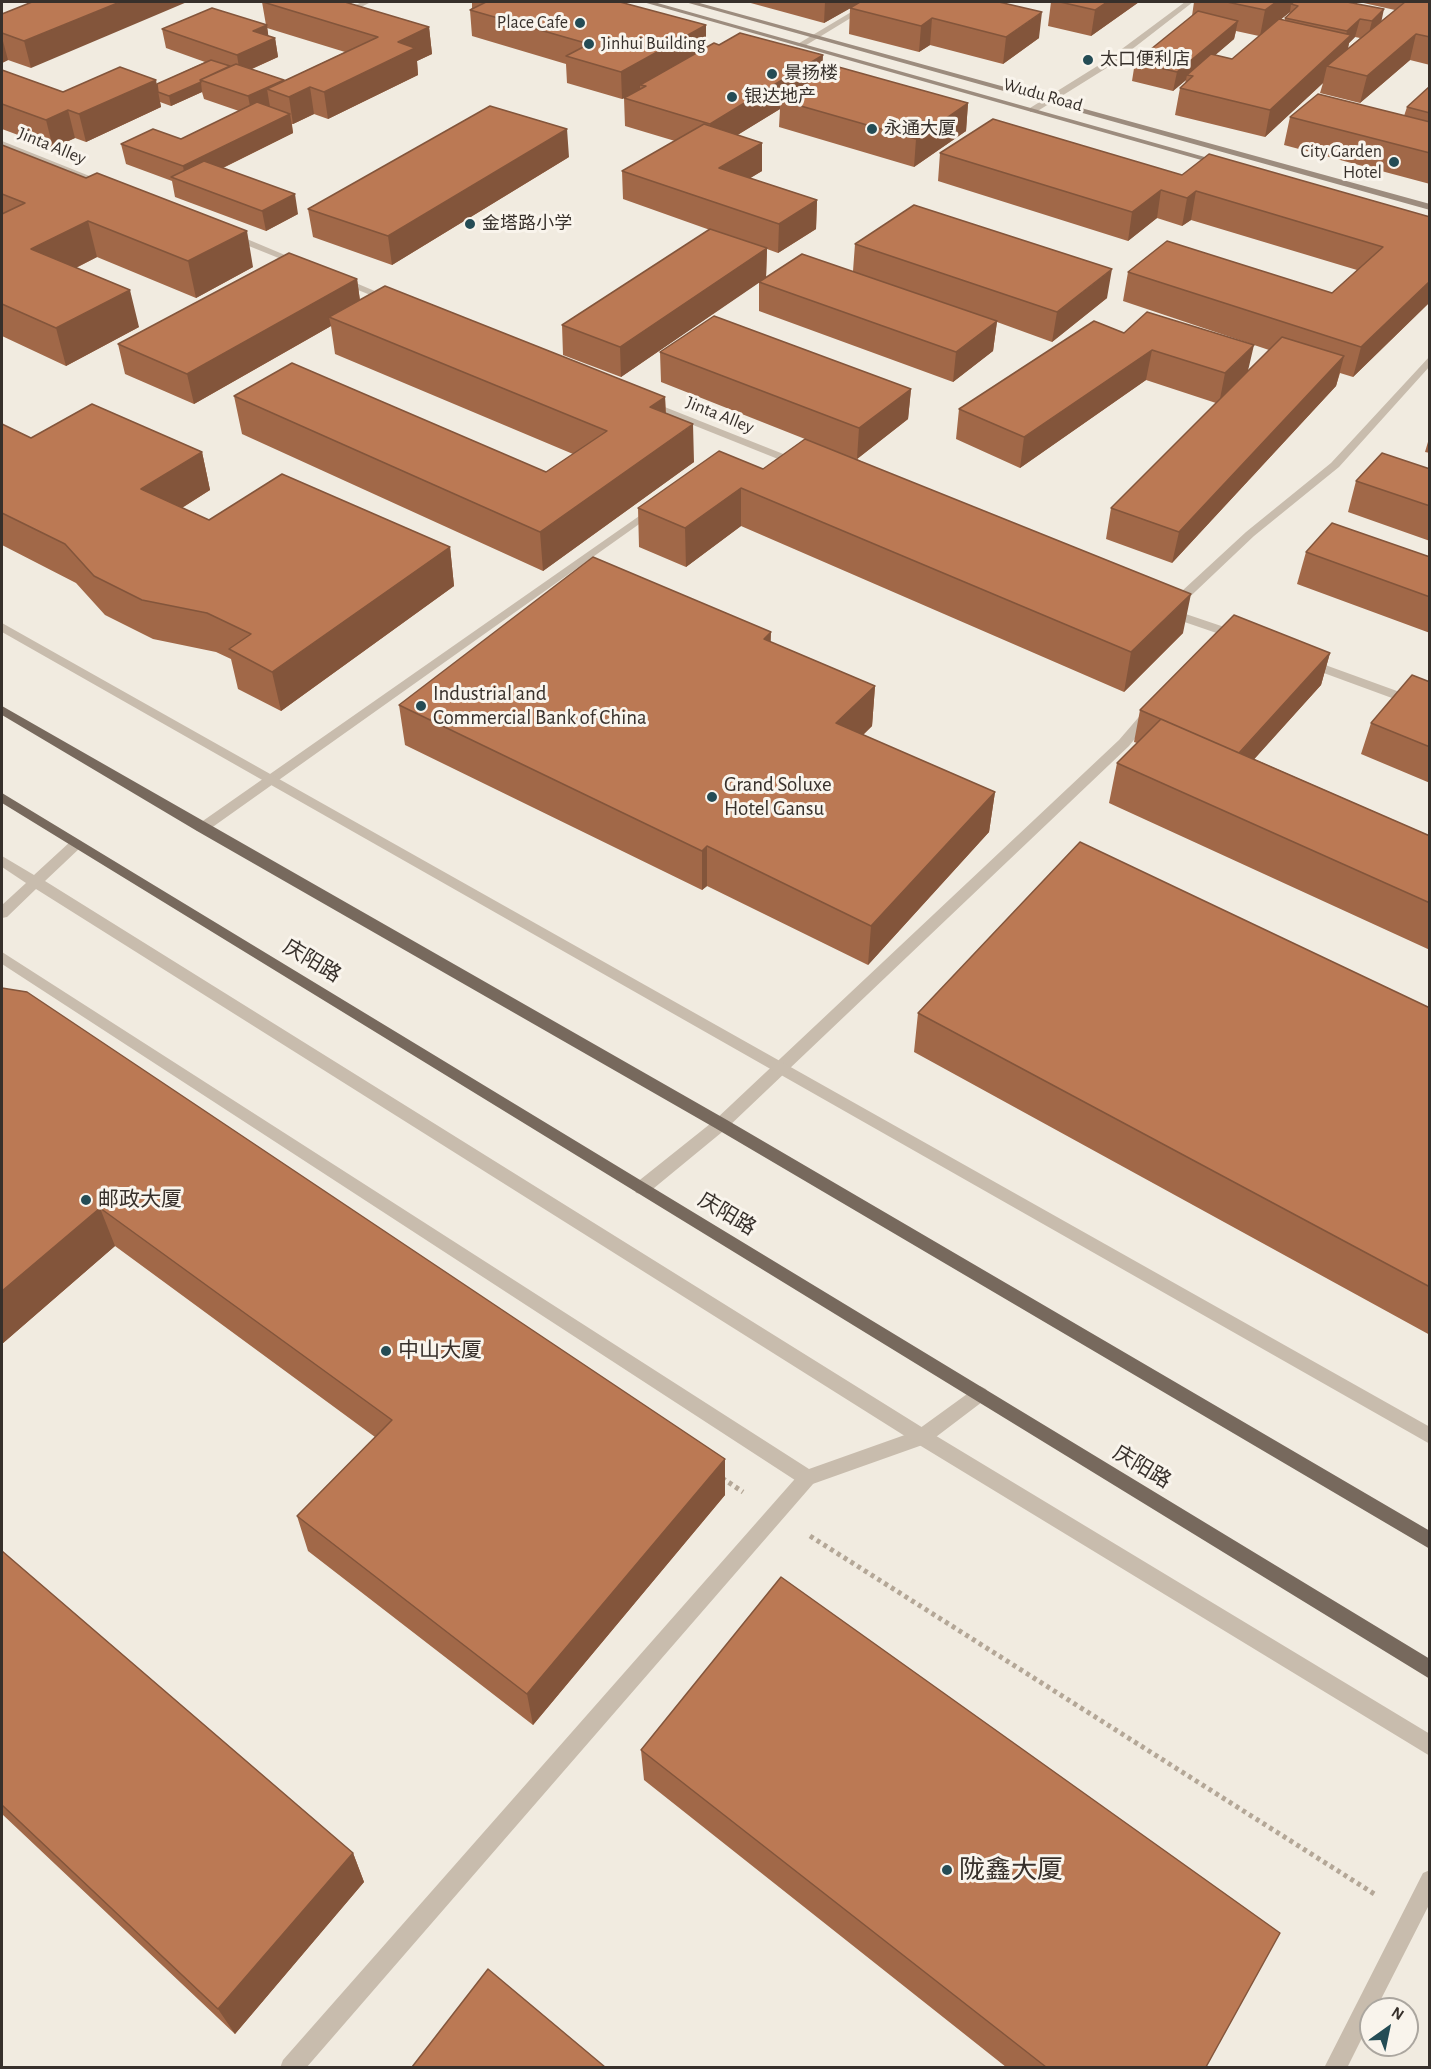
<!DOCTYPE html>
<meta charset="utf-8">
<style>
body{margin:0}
#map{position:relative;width:1431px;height:2069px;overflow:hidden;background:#f1ebe0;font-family:"Alegreya Sans",sans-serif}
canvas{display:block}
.frame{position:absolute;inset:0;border:3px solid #37302b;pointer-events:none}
.north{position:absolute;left:1359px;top:1997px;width:60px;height:60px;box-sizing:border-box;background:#f9f4ec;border:2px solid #aba69f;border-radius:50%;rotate:33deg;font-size:16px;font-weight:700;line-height:24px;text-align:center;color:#37302b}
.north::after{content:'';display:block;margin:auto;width:21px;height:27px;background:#244c55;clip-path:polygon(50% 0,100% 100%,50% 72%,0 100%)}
</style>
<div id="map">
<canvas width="1431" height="2069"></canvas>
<div class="frame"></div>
<div class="north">N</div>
</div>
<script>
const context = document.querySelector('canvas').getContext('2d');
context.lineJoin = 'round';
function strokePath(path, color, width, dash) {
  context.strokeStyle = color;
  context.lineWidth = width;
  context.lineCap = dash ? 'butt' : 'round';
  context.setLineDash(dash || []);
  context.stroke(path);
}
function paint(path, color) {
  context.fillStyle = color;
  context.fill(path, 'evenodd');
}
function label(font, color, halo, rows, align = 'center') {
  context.font = font + ' "Alegreya Sans","Noto Sans SC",sans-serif';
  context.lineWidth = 6;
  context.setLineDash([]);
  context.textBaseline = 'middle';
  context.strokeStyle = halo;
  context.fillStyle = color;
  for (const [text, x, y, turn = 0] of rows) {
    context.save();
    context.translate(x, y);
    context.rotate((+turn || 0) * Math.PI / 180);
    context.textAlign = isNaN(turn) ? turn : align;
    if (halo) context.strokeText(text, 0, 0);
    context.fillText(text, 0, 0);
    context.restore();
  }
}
strokePath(new Path2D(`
 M 722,1478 L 743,1492
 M 810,1536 L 1376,1895`), '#b4a797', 5, [4, 4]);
paint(new Path2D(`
 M 362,2 L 371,2 L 343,16 L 336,14 Z
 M 868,2 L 877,2 L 803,47 L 796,45 Z
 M 1430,356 L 1430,366 L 1339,467 L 1254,536 L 1177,609 L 1169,609 L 1169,603 L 1246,532 L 1331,463 Z
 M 655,505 L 661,508 L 659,510 L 207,831 L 197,831 L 195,828 L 197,825 Z
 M 1149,710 L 1155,714 L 1129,746 L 727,1128 L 648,1193 L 642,1194 L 636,1193 L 634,1188 L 636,1183 L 715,1120 L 1119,740 L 1144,711 Z
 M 2,952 L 809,1469 L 916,1431 L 974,1389 L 980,1386 L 986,1389 L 989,1394 L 986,1399 L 928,1443 L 807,1486 L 801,1484 L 2,964 Z`), '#c8bcad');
paint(new Path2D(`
 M 1185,2 L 1193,2 L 1113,64 L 1036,112 L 1030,112 L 1030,108 L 1107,60 Z
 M 2,141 L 107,183 L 109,185 L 101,187 L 2,147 Z
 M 229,234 L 235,234 L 304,263 L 296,265 L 229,238 Z
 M 338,278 L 344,278 L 396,300 L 388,302 L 338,282 Z
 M 647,400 L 801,461 L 802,463 L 801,465 L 793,465 L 643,405 L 643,401 Z
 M 1168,608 L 1242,633 L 1244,636 L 1242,639 L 1234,639 L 1164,615 L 1164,609 Z
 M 2,623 L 1430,1427 L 1430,1444 L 2,632 Z
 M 1306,658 L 1430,703 L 1430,712 L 1302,665 L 1300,662 Z
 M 76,839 L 81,841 L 83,844 L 81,847 L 45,881 L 928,1431 L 1430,1734 L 1430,1756 L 916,1443 L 36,889 L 7,917 L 2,918 L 2,905 L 26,883 L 2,867 L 2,856 L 34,875 L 71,841 Z
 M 807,1470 L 813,1472 L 816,1478 L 813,1484 L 306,2068 L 280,2068 L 283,2060 L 801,1472 Z
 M 1430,1870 L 1430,1903 L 1376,2009 L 1371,2009 L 1371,2020 L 1347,2068 L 1324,2068 L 1423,1873 Z`), '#c8bcad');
paint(new Path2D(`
 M 643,2 L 654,2 L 1226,163 L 1219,165 Z
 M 685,2 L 696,2 L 1430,204 L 1430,210 Z`), '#9c8c7e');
paint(new Path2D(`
 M 2,706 L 727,1120 L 1430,1531 L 1430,1549 L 715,1128 L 197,831 L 2,715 Z
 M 2,793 L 1430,1659 L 1430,1679 L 2,803 Z`), '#77695d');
paint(new Path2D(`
 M 32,2 L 31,68 L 8,60 L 2,63 L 2,14 Z
 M 262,2 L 345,2 L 429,27 L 432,54 L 417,61 L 418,75 L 328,119 L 314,114 L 293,124 L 292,124 L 293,133 L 223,168 L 298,214 L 266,231 L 175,197 L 172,181 L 126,164 L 121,144 L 181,139 L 239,111 L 204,99 L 202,92 L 171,106 L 160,102 L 161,107 L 86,142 L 75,138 L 53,148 L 2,129 L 2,70 L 63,92 L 157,84 L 205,62 L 166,48 L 162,29 L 266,25 ZM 267,28 L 345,52 L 284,81 L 284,80 L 252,69 L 278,57 L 275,38 L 268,36 Z
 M 472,2 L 620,2 L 706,48 L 822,74 L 968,103 L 966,131 L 914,167 L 779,127 L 780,109 L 737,135 L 762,171 L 750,178 L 817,200 L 816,229 L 778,253 L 767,249 L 766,277 L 853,271 L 855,244 L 1107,298 L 1052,342 L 997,322 L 993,351 L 953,382 L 759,311 L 759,282 L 621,377 L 563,355 L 562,325 L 710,230 L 623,199 L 622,171 L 675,141 L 625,126 L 624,98 L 640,89 L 622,99 L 567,83 L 566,64 L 472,36 L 470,10 L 472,8 Z
 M 747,2 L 859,2 L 859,3 L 1039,38 L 1003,64 L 930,45 L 919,52 L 849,34 L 850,8 L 824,23 Z
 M 1051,2 L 1139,2 L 1091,36 L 1048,26 Z
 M 1194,2 L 1347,2 L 1381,21 L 1395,10 L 1359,2 L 1430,2 L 1430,65 L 1410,60 L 1360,103 L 1320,93 L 1323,83 L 1265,137 L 1175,115 L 1180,88 L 1185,83 L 1186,80 L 1173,91 L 1132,81 L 1135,62 L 1192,16 ZM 1290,12 L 1289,14 L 1285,18 L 1285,20 L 1280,20 ZM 1236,31 L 1259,36 L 1232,59 L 1215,55 L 1234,39 ZM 1355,37 L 1360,38 L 1348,48 L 1349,43 Z
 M 1430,86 L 1430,184 L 1284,145 L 1290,117 L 1404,116 L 1407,107 Z
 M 2,145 L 253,267 L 196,298 L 97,257 L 76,268 L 139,327 L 66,366 L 2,336 Z
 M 940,153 L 1182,175 L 1430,217 L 1430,302 L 1353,377 L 1340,373 L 1336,386 L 1172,563 L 1106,539 L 1111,508 L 1216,403 L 1146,380 L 1020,468 L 956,439 L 959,409 L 1124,333 L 1248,370 L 1269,350 L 1123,301 L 1128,272 L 1332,293 L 1357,270 L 1191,220 L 1182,226 L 1157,218 L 1128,241 L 938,181 Z
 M 569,157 L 392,265 L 313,237 L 308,209 Z
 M 357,279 L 360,300 L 665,397 L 666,413 L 694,462 L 543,571 L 242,434 L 234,396 L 546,472 L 573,454 L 335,354 L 331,326 L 194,404 L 125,374 L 118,344 Z
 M 660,352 L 911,389 L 908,419 L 857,459 L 1183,633 L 1124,692 L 741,526 L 686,567 L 639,547 L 638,508 L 763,469 L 805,439 L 661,382 Z
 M 2,424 L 31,438 L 202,452 L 210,490 L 182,508 L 209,520 L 450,547 L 454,586 L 281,711 L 238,689 L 231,659 L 216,652 L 153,639 L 105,615 L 76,583 L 2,545 Z
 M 1430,435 L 1430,453 L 1425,452 Z
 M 1430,469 L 1430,541 L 1348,512 L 1356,481 Z
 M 1306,552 L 1430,557 L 1430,633 L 1297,584 Z
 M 771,642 L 875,686 L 872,726 L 863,735 L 995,792 L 989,832 L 868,965 L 707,886 L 702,890 L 405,745 L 399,705 Z
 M 1330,653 L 1321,685 L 1254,759 L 1430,836 L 1430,950 L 1109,803 L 1117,763 L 1137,743 L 1134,742 L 1140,710 Z
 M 1430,682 L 1430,783 L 1361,754 L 1371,723 Z
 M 2,988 L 725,1459 L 725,1495 L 533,1725 L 308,1551 L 297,1516 L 375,1437 L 115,1246 L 2,1344 Z
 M 1430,1008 L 1430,1335 L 914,1052 L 918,1013 Z
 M 2,1551 L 353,1853 L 364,1882 L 235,2034 L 2,1814 Z
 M 641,1750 L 1206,2067 L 1006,2067 L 644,1780 Z`), '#a16848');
paint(new Path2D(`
 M 120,2 L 187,2 L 31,68 L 24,41 Z
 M 825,2 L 859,2 L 858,4 L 824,23 Z
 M 1107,2 L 1139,2 L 1091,36 L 1095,10 Z
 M 1276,2 L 1302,2 L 1291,4 L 1290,12 L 1260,36 L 1265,10 Z
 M 1384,9 L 1380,28 L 1367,40 L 1372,21 Z
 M 1042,12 L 1039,38 L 1003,64 L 1006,37 Z
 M 932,18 L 930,45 L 919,52 L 921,26 Z
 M 1360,19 L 1355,37 L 1349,43 L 1345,62 L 1327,66 L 1323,83 L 1265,137 L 1270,110 L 1344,42 L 1347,31 Z
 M 1238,21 L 1234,39 L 1191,76 L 1187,75 L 1186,80 L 1173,91 L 1177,72 Z
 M 267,25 L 269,41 L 275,38 L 278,57 L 240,74 L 237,55 L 253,31 Z
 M 706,25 L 706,52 L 640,85 L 640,89 L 622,99 L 621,72 Z
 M 429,27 L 432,54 L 417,61 L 418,75 L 328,119 L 324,92 L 398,42 Z
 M 1416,34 L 1410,60 L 1360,103 L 1367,76 Z
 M 3,41 L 8,60 L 2,63 L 2,42 Z
 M 823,55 L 822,82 L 780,100 L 780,109 L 710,152 L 710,124 Z
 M 156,80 L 161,107 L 86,142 L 79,114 Z
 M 284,80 L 287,96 L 267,89 L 270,107 L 252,116 L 248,96 Z
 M 201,82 L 202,92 L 171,106 L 169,96 Z
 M 310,87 L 314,114 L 293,124 L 289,97 Z
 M 968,103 L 966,131 L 914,167 L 916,139 Z
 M 68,110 L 75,138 L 53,148 L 46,120 Z
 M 290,114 L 293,133 L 190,184 L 186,183 L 183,166 Z
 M 567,129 L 569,157 L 392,265 L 388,236 Z
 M 762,143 L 762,171 L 719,197 L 719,168 Z
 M 1161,190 L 1157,218 L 1128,241 L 1132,212 Z
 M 1196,191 L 1191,220 L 1182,226 L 1187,198 Z
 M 295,194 L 298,214 L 266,231 L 262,211 Z
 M 817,200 L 816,229 L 778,253 L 779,224 Z
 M 88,221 L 97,257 L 41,285 L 31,249 Z
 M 247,231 L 253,267 L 196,298 L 188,261 Z
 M 767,248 L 766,278 L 621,377 L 620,347 Z
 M 1112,269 L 1107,298 L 1052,342 L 1057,312 Z
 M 357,279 L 361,309 L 329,317 L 331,326 L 194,404 L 187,374 Z
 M 1430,281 L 1430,302 L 1353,377 L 1361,347 Z
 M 130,290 L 139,327 L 66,366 L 56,328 Z
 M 997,321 L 993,351 L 953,382 L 956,352 Z
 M 1254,345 L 1247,375 L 1219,404 L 1225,373 Z
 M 1152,350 L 1146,380 L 1020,468 L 1024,437 Z
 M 1344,356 L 1336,386 L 1172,563 L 1179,532 Z
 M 911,389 L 908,419 L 857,459 L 859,428 Z
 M 665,397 L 666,434 L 650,407 Z
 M 693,424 L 694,462 L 543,571 L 540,532 Z
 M 202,452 L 210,490 L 151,527 L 141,489 Z
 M 741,488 L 741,526 L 686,567 L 685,528 Z
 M 450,547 L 454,586 L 281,711 L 272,672 Z
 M 1191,594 L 1183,633 L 1124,692 L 1131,652 Z
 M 771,632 L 770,671 L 764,639 Z
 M 1330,653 L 1321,685 L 1231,785 L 1239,754 Z
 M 875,686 L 872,726 L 834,763 L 836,723 Z
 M 995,792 L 989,832 L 868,965 L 871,926 Z
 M 707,846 L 707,886 L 702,890 L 702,851 Z
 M 100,1208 L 115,1246 L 2,1344 L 2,1291 Z
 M 725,1459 L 725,1495 L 533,1725 L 527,1694 Z
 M 353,1853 L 364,1882 L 235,2034 L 218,2009 Z`), '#83553b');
const building = new Path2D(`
 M 32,2 L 120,2 L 24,41 L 2,33 L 2,14 Z
 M 263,2 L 345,2 L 429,27 L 398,42 L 415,48 L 324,92 L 310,87 L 289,97 L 267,89 L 378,37 Z
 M 486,2 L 620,2 L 706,25 L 621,72 L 566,56 L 589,44 L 470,10 Z
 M 860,2 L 999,2 L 1042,12 L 1006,37 L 932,18 L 921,26 L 850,8 Z
 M 1060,2 L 1107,2 L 1095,10 Z
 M 1227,2 L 1276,2 L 1265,10 Z
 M 1294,2 L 1347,2 L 1384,9 L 1372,21 L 1360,19 L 1347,31 L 1285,18 L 1298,6 L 1291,4 Z
 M 1405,2 L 1430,2 L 1430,37 L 1416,34 L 1367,76 L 1327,66 Z
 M 212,8 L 267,25 L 253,31 L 275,38 L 237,55 L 162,29 Z
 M 1198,11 L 1238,21 L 1177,72 L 1135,62 Z
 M 1279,19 L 1351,35 L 1270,110 L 1180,88 L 1193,76 L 1187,75 L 1211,54 L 1232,59 Z
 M 740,33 L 823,55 L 710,124 L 624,98 L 646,86 L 640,85 L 714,43 L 719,45 Z
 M 211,60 L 230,66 L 200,80 L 201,82 L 169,96 L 158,92 L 157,84 Z
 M 236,64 L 284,80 L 248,96 L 200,80 Z
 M 835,66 L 968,103 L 916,139 L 780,100 Z
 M 120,67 L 156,80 L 79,114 L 68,110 L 46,120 L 2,104 L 2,70 L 63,92 Z
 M 1430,86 L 1430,113 L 1407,107 Z
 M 1318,94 L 1430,122 L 1430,153 L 1290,117 Z
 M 257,102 L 290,114 L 183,166 L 121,144 L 153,129 L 181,139 Z
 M 490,106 L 567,129 L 388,236 L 308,209 Z
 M 993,119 L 1182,175 L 1209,154 L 1430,217 L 1430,281 L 1361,347 L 1128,272 L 1167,241 L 1332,293 L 1383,247 L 1196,191 L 1187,198 L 1161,190 L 1132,212 L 940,153 Z
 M 704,124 L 762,143 L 719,168 L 817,200 L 779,224 L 622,171 Z
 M 2,145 L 86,178 L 97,173 L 247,231 L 188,261 L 88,221 L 31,249 L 130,290 L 56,328 L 2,304 L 2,214 L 25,203 L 2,194 Z
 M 204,161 L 295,194 L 262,211 L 171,177 Z
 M 914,205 L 1112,269 L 1057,312 L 855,244 Z
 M 710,229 L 767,248 L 620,347 L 562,325 Z
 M 289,253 L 357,279 L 187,374 L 118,344 Z
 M 802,254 L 997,321 L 956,352 L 759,282 Z
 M 385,286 L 665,397 L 650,407 L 693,424 L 540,532 L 234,396 L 292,363 L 546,472 L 607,431 L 329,317 Z
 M 1147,312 L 1254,345 L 1225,373 L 1152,350 L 1024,437 L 959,409 L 1094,321 L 1124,333 Z
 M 714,316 L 911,389 L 859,428 L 660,352 Z
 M 1282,337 L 1344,356 L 1179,532 L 1111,508 Z
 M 92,404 L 202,452 L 141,489 L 209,520 L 282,474 L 450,547 L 272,672 L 229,649 L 251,634 L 207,613 L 142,600 L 94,576 L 65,544 L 2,513 L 2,424 L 31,438 Z
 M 805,439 L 1191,594 L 1131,652 L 741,488 L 685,528 L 638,508 L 719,451 L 763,469 Z
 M 1382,453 L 1430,469 L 1430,506 L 1356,481 Z
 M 1332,523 L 1430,557 L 1430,597 L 1306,552 Z
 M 593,557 L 771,632 L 764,639 L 875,686 L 836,723 L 995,792 L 871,926 L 707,846 L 702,851 L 399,705 Z
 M 1234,615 L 1330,653 L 1239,753 L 1140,710 Z
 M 1412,675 L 1430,682 L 1430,747 L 1371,723 Z
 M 1161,719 L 1430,836 L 1430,903 L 1117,763 Z
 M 1080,842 L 1430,1008 L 1430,1287 L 918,1013 Z
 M 2,988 L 27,992 L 725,1459 L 527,1694 L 297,1516 L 392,1420 L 100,1208 L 2,1291 Z
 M 2,1551 L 353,1853 L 218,2009 L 2,1805 Z
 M 781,1577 L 1280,1933 L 1206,2067 L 1046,2067 L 641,1750 Z
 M 488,1969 L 605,2067 L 412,2067 Z`);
paint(building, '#bb7954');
strokePath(building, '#83553b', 1.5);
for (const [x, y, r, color] of [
 [580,23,6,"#244c55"],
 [589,44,6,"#244c55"],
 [1088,60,6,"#244c55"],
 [772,74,6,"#244c55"],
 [732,97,6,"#244c55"],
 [872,129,6,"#244c55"],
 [1394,162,6,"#244c55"],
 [470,224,6,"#244c55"],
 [421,706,6,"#244c55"],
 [712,797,6,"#244c55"],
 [86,1200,6,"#244c55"],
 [386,1351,6,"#244c55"],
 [947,1870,6,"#244c55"]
]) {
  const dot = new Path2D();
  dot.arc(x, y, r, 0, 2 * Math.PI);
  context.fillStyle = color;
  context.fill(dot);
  strokePath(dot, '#f9f4ec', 2);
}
label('18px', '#37302b', '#f9f4ec', [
 ["Place Cafe",568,23,"right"],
 ["Jinhui Building",601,44],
 ["太口便利店",1100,60],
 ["景扬楼",784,74],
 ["银达地产",744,97],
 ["永通大厦",884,129],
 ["City Garden",1382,152,"right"],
 ["Hotel",1382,173,"right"],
 ["金塔路小学",482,224]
], 'left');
label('18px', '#37302b', '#f9f4ec', [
 ["Wudu Road",1043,95,16],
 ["Jinta Alley",52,146,22],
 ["Jinta Alley",720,415,22]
]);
label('21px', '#37302b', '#f9f4ec', [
 ["Industrial and",433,694],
 ["Commercial Bank of China",433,718],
 ["Grand Soluxe",724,785],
 ["Hotel Gansu",724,809],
 ["邮政大厦",98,1200],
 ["中山大厦",398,1351]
], 'left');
label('21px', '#37302b', '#f9f4ec', [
 ["庆阳路",312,961,31],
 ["庆阳路",727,1214,31],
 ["庆阳路",1142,1467,31]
]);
label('26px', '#37302b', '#f9f4ec', [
 ["陇鑫大厦",959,1870]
], 'left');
</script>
